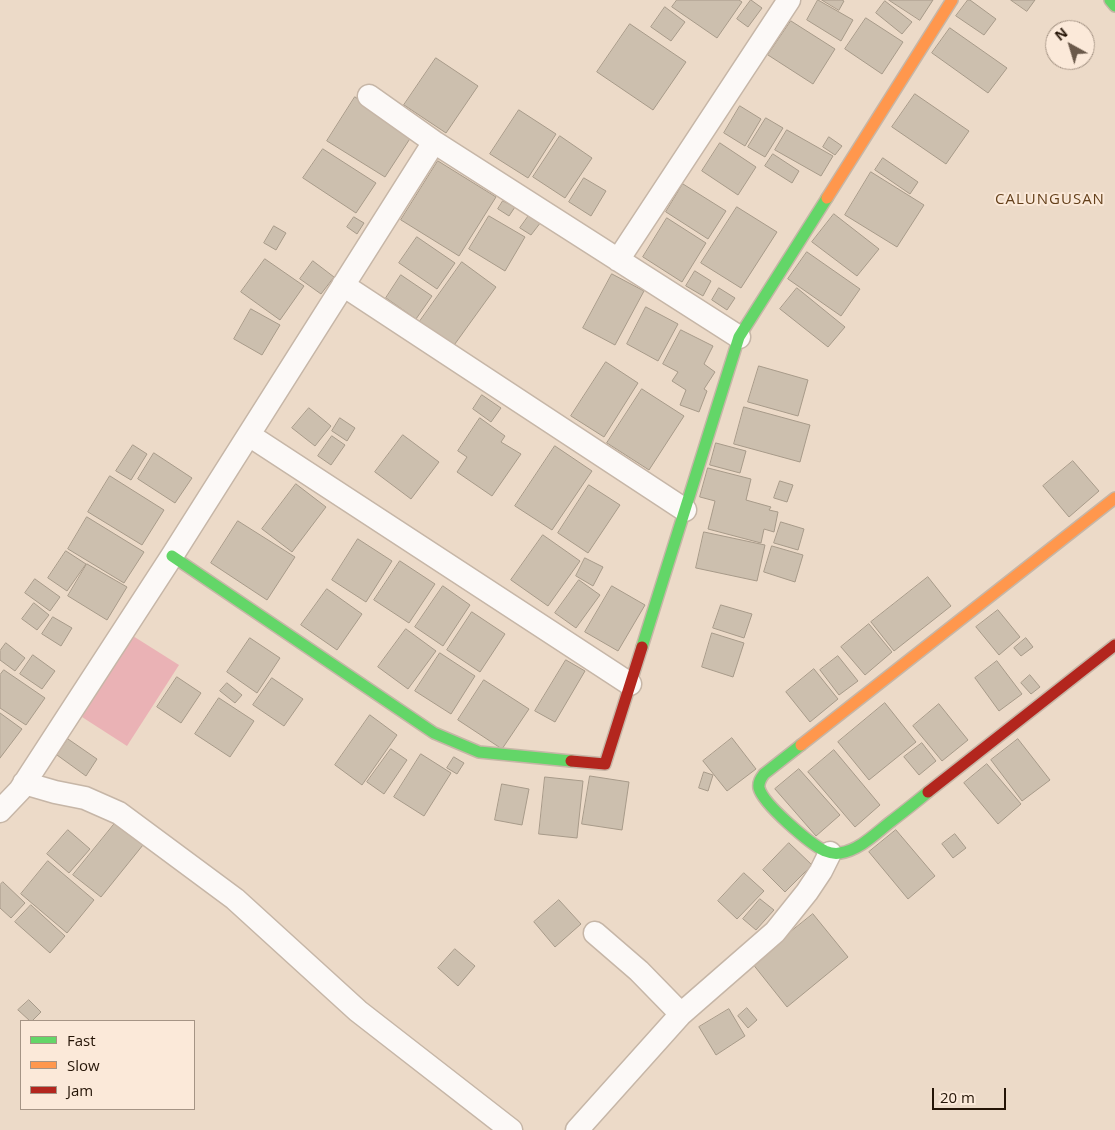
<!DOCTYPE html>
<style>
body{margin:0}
#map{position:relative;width:1115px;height:1130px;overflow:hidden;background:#ecdac8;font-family:"Open Sans",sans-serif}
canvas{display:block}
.legend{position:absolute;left:20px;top:1020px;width:175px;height:90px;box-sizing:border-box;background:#fbe9d9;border:1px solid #a59485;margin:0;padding:6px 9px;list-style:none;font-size:15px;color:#241406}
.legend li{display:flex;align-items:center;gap:10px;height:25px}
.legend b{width:25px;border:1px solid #a59485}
.north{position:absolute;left:1045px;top:20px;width:50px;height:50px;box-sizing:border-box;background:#fbe9d9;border:1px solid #a59485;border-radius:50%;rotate:321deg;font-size:14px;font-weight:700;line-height:20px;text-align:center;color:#241406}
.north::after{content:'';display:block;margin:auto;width:18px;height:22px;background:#6a594a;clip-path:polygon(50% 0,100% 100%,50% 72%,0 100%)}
.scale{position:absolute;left:932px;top:1088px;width:74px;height:22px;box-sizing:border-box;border:2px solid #241406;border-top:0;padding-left:6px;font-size:15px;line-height:18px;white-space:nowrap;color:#241406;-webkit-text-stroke:4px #fbe9d9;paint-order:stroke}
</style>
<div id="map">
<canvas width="1115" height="1130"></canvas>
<ul class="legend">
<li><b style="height:6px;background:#63d668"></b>Fast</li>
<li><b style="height:6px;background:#ff974d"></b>Slow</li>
<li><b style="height:6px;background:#b3261e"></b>Jam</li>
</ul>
<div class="north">N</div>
<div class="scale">20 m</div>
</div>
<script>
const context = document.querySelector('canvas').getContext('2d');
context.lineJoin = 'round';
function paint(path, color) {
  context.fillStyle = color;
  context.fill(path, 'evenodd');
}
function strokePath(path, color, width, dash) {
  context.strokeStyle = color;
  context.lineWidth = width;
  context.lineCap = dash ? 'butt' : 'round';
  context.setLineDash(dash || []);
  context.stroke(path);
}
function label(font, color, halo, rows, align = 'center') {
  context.font = font + ' "Open Sans",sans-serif';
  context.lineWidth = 4;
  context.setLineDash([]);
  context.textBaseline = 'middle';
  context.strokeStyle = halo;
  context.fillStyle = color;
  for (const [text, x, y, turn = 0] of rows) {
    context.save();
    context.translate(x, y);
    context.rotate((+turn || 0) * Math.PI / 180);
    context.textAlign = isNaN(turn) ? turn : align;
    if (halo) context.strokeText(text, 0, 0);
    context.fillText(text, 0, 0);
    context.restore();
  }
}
paint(new Path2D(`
 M 133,636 L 179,665 L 127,746 L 82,717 Z`), '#eab2b5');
const building = new Path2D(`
 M 677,0 L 739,0 L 742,2 L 717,38 L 672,7 Z
 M 751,0 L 762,8 L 748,27 L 737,19 Z
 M 818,0 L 853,20 L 841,41 L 807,20 Z
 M 822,0 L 842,0 L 844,1 L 839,10 Z
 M 889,0 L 933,0 L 920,20 Z
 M 968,0 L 970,0 L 996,19 L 984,35 L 956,16 Z
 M 1011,0 L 1035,0 L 1027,11 Z
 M 885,1 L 912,22 L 902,34 L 876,13 Z
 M 665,7 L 685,22 L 671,41 L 651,27 Z
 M 866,18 L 903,42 L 882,74 L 845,49 Z
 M 791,21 L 835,49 L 813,84 L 768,55 Z
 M 630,24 L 686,62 L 653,110 L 597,72 Z
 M 950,28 L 1007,68 L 988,93 L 932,53 Z
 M 436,58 L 478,86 L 446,133 L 404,105 Z
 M 915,94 L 969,131 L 946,164 L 892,127 Z
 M 355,97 L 413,134 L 385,177 L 327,141 Z
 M 740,106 L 761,119 L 745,146 L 724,133 Z
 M 519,110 L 556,134 L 528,178 L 490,154 Z
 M 766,118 L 783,128 L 765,157 L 748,147 Z
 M 787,130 L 833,156 L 821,176 L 775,150 Z
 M 560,136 L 592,158 L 565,198 L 533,177 Z
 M 829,137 L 842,146 L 835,155 L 823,147 Z
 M 720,143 L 756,167 L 738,195 L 702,171 Z
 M 323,149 L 376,183 L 356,213 L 303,178 Z
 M 773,154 L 799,171 L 792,183 L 765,166 Z
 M 883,158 L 918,182 L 910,194 L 875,170 Z
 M 438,161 L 496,197 L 459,256 L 401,220 Z
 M 871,172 L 924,205 L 897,247 L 845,215 Z
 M 584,178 L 606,191 L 591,216 L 569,202 Z
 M 683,184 L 726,211 L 708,239 L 666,212 Z
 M 503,201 L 515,207 L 509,216 L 498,209 Z
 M 737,207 L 777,232 L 741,288 L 701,263 Z
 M 530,214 L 541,222 L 531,235 L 520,228 Z
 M 834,214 L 879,249 L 857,276 L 812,242 Z
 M 489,216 L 525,237 L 505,271 L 469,249 Z
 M 354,217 L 364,223 L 357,234 L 347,227 Z
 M 667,218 L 706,243 L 682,282 L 643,257 Z
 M 274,226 L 286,233 L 276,250 L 264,243 Z
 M 417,237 L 455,263 L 437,289 L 399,263 Z
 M 807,252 L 860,289 L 841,316 L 788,279 Z
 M 265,259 L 304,286 L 280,320 L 241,292 Z
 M 313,261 L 334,277 L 321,294 L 300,279 Z
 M 462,262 L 496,287 L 452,348 L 418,324 Z
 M 695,271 L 711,281 L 703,296 L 686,286 Z
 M 612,274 L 644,291 L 615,345 L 583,328 Z
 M 401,275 L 432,296 L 416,319 L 386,298 Z
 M 719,288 L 735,298 L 727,310 L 712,300 Z
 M 797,288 L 845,327 L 828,347 L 780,309 Z
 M 646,307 L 678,324 L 658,361 L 627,344 Z
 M 251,309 L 280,325 L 262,355 L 234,339 Z
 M 681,330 L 713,346 L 704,364 L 715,372 L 704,389 L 707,391 L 699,412 L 680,405 L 686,390 L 672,381 L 678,372 L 663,364 Z
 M 606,362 L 638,383 L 604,437 L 571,416 Z
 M 759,366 L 808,380 L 798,416 L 748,402 Z
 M 642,389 L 684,416 L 649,470 L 607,443 Z
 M 482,395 L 501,408 L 491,422 L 473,409 Z
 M 744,407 L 810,425 L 800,462 L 734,444 Z
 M 309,408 L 331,426 L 315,446 L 292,428 Z
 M 340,418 L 355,428 L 347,441 L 332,431 Z
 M 480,418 L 505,436 L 501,442 L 521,454 L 492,496 L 457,472 L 467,457 L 458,451 Z
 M 403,435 L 439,462 L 411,499 L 375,472 Z
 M 332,436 L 345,445 L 331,465 L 318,456 Z
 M 716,443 L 746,451 L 740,473 L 710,465 Z
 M 133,445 L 147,454 L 131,480 L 116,471 Z
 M 555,446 L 592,471 L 552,530 L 515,506 Z
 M 154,453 L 192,478 L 175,503 L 138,479 Z
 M 1073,461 L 1099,491 L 1069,517 L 1043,486 Z
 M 708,468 L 751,479 L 746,500 L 771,507 L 769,510 L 778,512 L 774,532 L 764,529 L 761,543 L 708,529 L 715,501 L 700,497 Z
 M 110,476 L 164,510 L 142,545 L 88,512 Z
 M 780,481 L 793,485 L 787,502 L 774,498 Z
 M 296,484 L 326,507 L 292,552 L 262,529 Z
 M 589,485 L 620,505 L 588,553 L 558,533 Z
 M 87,517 L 144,552 L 124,583 L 68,549 Z
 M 238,521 L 295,557 L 267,600 L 211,563 Z
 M 781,522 L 804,529 L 798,550 L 774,543 Z
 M 704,532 L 765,545 L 757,581 L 696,568 Z
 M 543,535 L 580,561 L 548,606 L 511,580 Z
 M 358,539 L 392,561 L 366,602 L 332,580 Z
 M 772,546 L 803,555 L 795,582 L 764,572 Z
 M 66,551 L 86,564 L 67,591 L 48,578 Z
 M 585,558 L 603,567 L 593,586 L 576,576 Z
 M 400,561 L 435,584 L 409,623 L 374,600 Z
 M 87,564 L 127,587 L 107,620 L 68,596 Z
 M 928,577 L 951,606 L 894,651 L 871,622 Z
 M 35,579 L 60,597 L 50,611 L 25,593 Z
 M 579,580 L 600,595 L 576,628 L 555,613 Z
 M 443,586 L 470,605 L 443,646 L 415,627 Z
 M 612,586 L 645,605 L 618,651 L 585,632 Z
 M 327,589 L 362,614 L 337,650 L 301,625 Z
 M 34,603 L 49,615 L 37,630 L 22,619 Z
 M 721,605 L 752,614 L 744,638 L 713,628 Z
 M 998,610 L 1020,637 L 999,655 L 976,627 Z
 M 472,612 L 505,634 L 480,672 L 447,650 Z
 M 53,617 L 72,628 L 61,646 L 42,634 Z
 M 869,624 L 892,652 L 865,675 L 841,647 Z
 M 406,629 L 436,651 L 408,689 L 378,667 Z
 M 712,633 L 744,643 L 733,677 L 702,667 Z
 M 250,638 L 280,658 L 257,693 L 227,672 Z
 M 1026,638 L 1033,647 L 1021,656 L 1014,648 Z
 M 6,643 L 25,658 L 15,671 L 0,660 L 0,651 Z
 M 440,653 L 475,676 L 451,714 L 415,691 Z
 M 33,655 L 55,671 L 42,689 L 20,674 Z
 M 838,656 L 858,681 L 839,695 L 820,670 Z
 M 566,660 L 585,671 L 555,722 L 535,711 Z
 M 997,661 L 1022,694 L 999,711 L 975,678 Z
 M 814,669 L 838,699 L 810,722 L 786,692 Z
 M 4,670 L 45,698 L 26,725 L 0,708 L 0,675 Z
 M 1030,675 L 1040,687 L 1031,694 L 1021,683 Z
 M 177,677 L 201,693 L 181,723 L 157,707 Z
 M 272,678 L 303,699 L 284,726 L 253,705 Z
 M 484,680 L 529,709 L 502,749 L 458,720 Z
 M 227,683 L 242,695 L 235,703 L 220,691 Z
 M 219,698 L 254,721 L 230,757 L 195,734 Z
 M 885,703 L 916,742 L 869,780 L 838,742 Z
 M 939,704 L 968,740 L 942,761 L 913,726 Z
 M 0,713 L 22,729 L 0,758 Z
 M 370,715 L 397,735 L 362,785 L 335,765 Z
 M 732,738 L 756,769 L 727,791 L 703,761 Z
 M 68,739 L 97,759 L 86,776 L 57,755 Z
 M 1018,739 L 1050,780 L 1022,801 L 991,760 Z
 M 922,743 L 936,761 L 919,775 L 904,757 Z
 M 391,749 L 407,760 L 384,794 L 367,782 Z
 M 834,750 L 880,805 L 855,827 L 808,772 Z
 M 421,754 L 451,773 L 424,816 L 394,797 Z
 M 454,757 L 464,763 L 457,774 L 447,768 Z
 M 987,764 L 1021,804 L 998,824 L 964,783 Z
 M 799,769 L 840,815 L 816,836 L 775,789 Z
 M 704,772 L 713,775 L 708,791 L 699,788 Z
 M 590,776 L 629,782 L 622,830 L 582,824 Z
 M 545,777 L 583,781 L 577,838 L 539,834 Z
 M 502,784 L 529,789 L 522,825 L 495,820 Z
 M 116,822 L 143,845 L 101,897 L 73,875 Z
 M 68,830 L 90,849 L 69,873 L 47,854 Z
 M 896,830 L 935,876 L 908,899 L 869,852 Z
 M 955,834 L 966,848 L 953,858 L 942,844 Z
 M 789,843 L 812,865 L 785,892 L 763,870 Z
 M 48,861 L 94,900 L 67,933 L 21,894 Z
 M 744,873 L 764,891 L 737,919 L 718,901 Z
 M 3,882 L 25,903 L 11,918 L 0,908 L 0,885 Z
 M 760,899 L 774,910 L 756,930 L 743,919 Z
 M 559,900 L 581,924 L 555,947 L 534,922 Z
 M 31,905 L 65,936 L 50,953 L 15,922 Z
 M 813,914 L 848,957 L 787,1007 L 752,963 Z
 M 455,949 L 475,966 L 458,986 L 438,968 Z
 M 29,1000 L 41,1012 L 32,1021 L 30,1021 L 18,1010 Z
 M 747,1008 L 757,1020 L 748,1028 L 738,1016 Z
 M 729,1009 L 745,1036 L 716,1055 L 699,1027 Z`);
paint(building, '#ccbfae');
strokePath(building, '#a79a89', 1);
const street = new Path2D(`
 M 369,96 L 434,142 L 739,337
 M 618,260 L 789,0
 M 343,285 L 685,510
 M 249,435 L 630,684
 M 24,783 L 55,792 L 85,798 L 119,813 L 235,899 L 358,1011 L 511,1130
 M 0,811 L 20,790 L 172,556 L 434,142
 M 595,933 L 639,971 L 681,1014
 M 577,1130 L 681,1014 L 775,932 L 807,892 L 821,871 L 830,853`);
const fast = new Path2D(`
 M 1110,0 L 1115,6
 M 172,556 L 434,733 L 479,752 L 571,761
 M 642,647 L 739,337 L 827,198
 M 801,745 L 764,774 C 761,778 758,782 759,788 C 763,804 810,844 825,851 C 830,853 835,854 840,853 C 859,850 874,835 889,823 C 902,813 915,803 928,792`);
const slow = new Path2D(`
 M 827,198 L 952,0
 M 801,745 L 1115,498`);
const jam = new Path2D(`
 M 571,761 L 605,764 L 642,647
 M 928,792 L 1115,645`);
strokePath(street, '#c6b6a7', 25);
strokePath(fast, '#c6b6a7', 14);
strokePath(slow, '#c6b6a7', 14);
strokePath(jam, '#c6b6a7', 14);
strokePath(street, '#fcf9f7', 22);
strokePath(fast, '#63d668', 11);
strokePath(slow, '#ff974d', 11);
strokePath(jam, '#b3261e', 11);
context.letterSpacing = '1px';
label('15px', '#633f1a', '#fbe9d9', [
 ["CALUNGUSAN",1050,200]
]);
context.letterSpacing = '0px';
</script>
